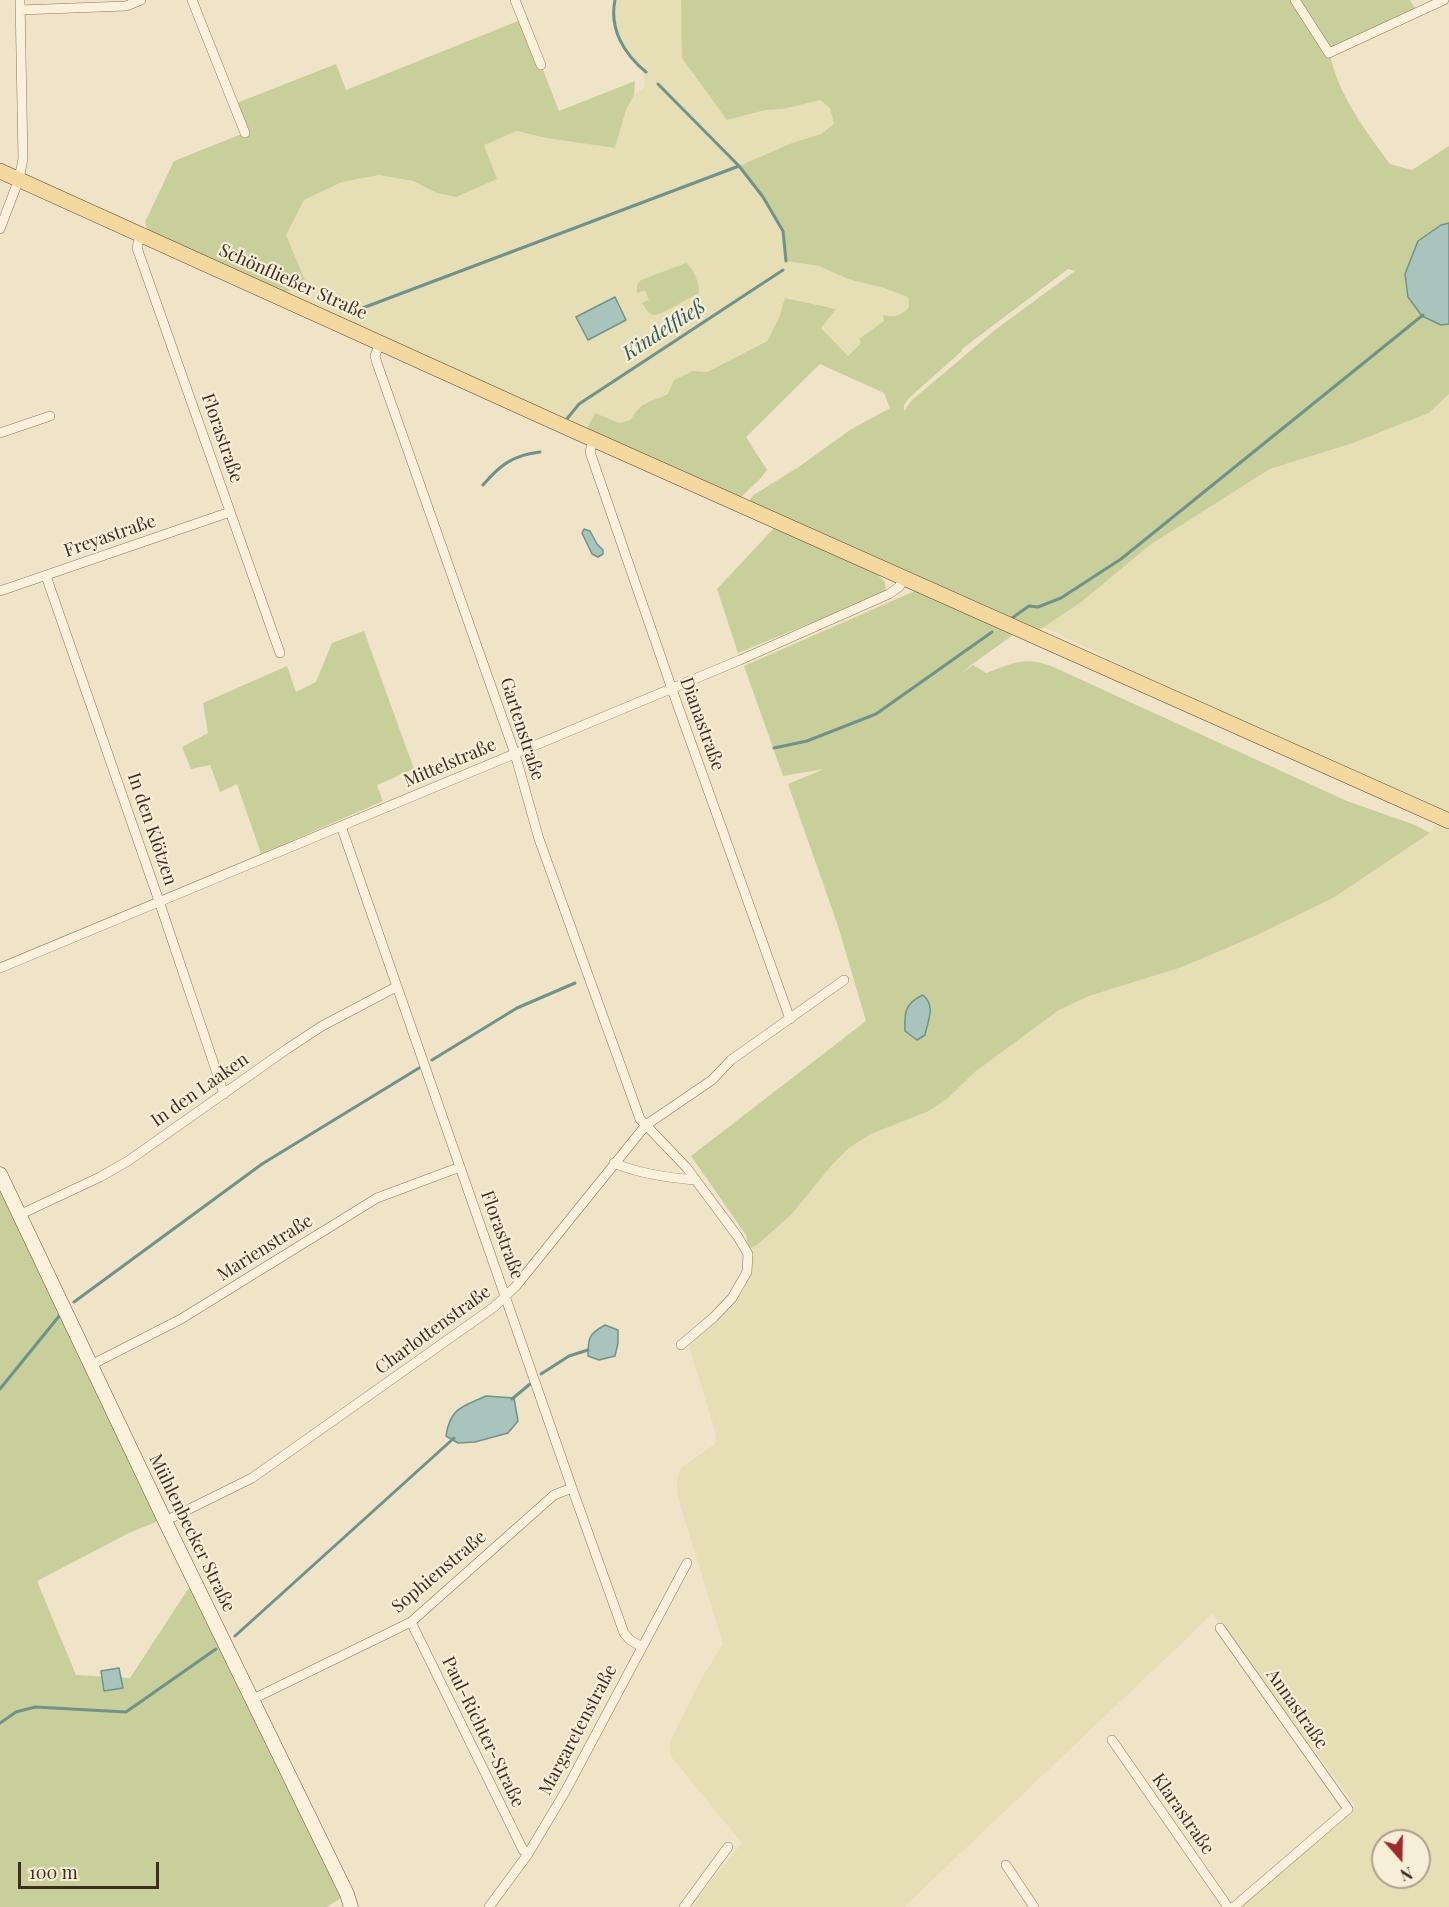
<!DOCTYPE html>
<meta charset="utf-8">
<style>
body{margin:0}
#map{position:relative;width:1449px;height:1907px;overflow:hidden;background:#f0e4c8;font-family:"Playfair Display",serif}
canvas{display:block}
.north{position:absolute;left:1371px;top:1829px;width:60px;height:60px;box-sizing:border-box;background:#f7eed8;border:2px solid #ada18e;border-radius:50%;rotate:160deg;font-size:16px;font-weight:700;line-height:24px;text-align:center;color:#3d2e20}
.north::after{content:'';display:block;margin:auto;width:21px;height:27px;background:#9e2a2b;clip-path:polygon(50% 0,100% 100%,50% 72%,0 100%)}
.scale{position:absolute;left:18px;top:1862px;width:141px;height:27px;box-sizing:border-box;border:3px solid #3d2e20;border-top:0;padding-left:8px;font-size:18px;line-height:21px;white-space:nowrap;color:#3d2e20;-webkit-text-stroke:4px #f7eed8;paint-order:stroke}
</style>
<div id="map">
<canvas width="1449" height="1907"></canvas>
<div class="north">N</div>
<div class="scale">100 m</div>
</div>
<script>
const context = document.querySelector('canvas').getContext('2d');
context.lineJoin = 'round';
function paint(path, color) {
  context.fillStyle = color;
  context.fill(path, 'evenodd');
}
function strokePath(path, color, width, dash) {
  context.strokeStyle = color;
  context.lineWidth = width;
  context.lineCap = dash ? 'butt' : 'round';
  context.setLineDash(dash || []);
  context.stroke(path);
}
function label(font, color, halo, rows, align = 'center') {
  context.font = font + ' "Playfair Display",serif';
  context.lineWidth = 4.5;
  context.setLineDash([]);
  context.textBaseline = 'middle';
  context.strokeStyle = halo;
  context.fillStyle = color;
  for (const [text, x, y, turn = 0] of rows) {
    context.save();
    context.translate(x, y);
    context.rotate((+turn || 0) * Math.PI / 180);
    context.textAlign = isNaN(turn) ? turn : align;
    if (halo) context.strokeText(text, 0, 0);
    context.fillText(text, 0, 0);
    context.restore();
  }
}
paint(new Path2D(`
 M 615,0 L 681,0 L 682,27 L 765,110 L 783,109 L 820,100 L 830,108 L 834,124 L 821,134 L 792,143 L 739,166 L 763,197 L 783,231 L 786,260 L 819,266 L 848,279 L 884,288 L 908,297 L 909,307 L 902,315 L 884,321 L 859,339 L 861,343 L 848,356 L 821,328 L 835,309 L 786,298 L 779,318 L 767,340 L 707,372 L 693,371 L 668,394 L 644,403 L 637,408 L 632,420 L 619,423 L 595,413 L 585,432 L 284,292 L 306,285 L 285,235 L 304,200 L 342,182 L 379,175 L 413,181 L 437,193 L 484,144 L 517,131 L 546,138 L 615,148 L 626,110 L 634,95 L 645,87 L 643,71 L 625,51 L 616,33 L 612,13 Z
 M 1449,394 L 1449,1907 L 1240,1907 L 1355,1805 L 1212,1613 L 1205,1621 L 904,1907 L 695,1907 L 692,1904 L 742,1843 L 672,1758 L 670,1749 L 671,1740 L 701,1679 L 723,1644 L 678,1498 L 677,1480 L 681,1468 L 715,1444 L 716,1434 L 689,1346 L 717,1321 L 736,1299 L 748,1280 L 752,1264 L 749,1249 L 757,1245 L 791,1215 L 831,1166 L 849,1148 L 871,1134 L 929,1111 L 948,1098 L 976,1071 L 1059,1010 L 1089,996 L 1182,967 L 1255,936 L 1333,898 L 1430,833 L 1438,818 L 1044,627 L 1080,603 L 1150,545 L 1271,469 L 1353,443 L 1429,413 ZM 1383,1841 L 1419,1841 L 1419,1877 L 1383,1877 Z`), '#e6deb5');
paint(new Path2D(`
 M 681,0 L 1410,0 L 1418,13 L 1330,54 C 1337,93 1367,133 1390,164 L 1412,170 L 1449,146 L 1449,223 L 1441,225 L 1441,325 L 1449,324 L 1449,394 L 1429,413 L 1353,443 L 1270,469 L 1150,545 L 1080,603 L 1038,631 L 749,502 L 752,496 L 800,466 L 850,430 L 890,408 L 884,393 L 820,364 L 746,437 L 767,470 L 760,479 L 739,499 L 585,432 L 595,413 L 619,423 L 631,420 C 641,400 649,403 668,394 L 674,380 L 693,371 L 707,372 L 767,341 L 779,318 L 785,298 L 836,309 L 821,328 L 848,356 L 861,343 L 859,339 L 884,321 L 883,315 C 895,318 901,316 909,307 L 908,297 L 884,288 L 848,279 L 819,266 L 786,261 L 783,231 L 763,197 L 739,166 L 792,143 L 821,134 L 834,124 L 830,108 L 820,100 L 783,109 L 765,110 L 727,120 L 682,58 ZM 1068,269 L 1075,271 L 995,330 L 912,400 L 904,411 L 904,405 L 909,398 L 962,351 L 962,349 Z
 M 523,19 L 559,111 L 635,81 L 634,95 L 626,110 L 615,148 L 546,138 L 517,131 L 484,145 L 497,179 L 456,197 L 437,193 L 413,181 L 379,175 L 342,182 L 304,200 L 286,235 L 307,285 L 284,292 L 148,232 L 145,222 L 174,161 L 244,133 L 234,104 L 336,64 L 346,90 Z
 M 686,263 C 694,270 699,282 699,293 L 660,314 L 652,315 L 647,311 L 642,303 L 649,300 L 645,290 L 637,293 L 637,285 L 641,280 Z
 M 775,527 L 878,575 L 885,582 L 886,592 L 738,653 L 717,589 Z
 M 917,590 L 1013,635 L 971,665 L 962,673 L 973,665 L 986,673 C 1013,664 1022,656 1051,666 L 1347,801 L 1415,825 L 1430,833 L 1333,898 L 1255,936 L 1182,967 L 1089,996 L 1059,1010 L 976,1071 L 948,1098 L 929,1111 L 871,1134 L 849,1148 L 831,1166 L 791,1215 L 757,1245 L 749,1249 L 746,1235 L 691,1156 L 866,1021 L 838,926 L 788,784 L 824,769 L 783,776 L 744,666 Z
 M 364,631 L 414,769 L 377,785 L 383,801 L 261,854 L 237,784 L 220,792 L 210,765 L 191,769 L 182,747 L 208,733 L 203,703 L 287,666 L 296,692 L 316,682 L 332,643 Z
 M 0,1175 L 161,1520 L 129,1533 L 37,1581 L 76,1675 L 130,1678 L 194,1580 L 347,1894 L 327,1907 L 0,1907 Z`), '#c9cf9b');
const water = new Path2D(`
 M 1449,223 L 1449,324 L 1441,325 L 1422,316 L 1408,297 L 1405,274 L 1418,241 L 1441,225 Z
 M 615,297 L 626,320 L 588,340 L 576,317 Z
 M 584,529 L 590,531 L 597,544 L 603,550 L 603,554 L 598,557 L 592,554 L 582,533 Z
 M 923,995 C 936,1006 928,1020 925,1035 L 917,1040 L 905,1031 C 904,1013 905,1003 923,995 Z
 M 605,1325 L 618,1330 L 618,1343 L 615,1356 L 599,1360 L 588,1356 C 588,1337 589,1334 605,1325 Z
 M 486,1396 L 514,1398 L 518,1421 L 508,1433 L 475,1442 L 458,1443 L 446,1436 C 450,1408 462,1407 486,1396 Z
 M 119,1668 L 123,1688 L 104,1691 L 101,1671 Z`);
paint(water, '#a9c4bc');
strokePath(water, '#6f938a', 1.5);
strokePath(new Path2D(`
 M 615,0 C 609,29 624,54 646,72
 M 658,84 L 739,166 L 763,197 L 783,231 L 786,261
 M 360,309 L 739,166
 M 566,420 L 579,404 L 783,270
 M 483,485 C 500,465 513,455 540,452
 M 1012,618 L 1029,606 L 1038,607 L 1061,598 L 1121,559 L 1423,315
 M 774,748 L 807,741 L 876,714 L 992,632
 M 432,1060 L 517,1008 L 575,983
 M 74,1302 L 262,1164 L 419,1068
 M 541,1374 L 569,1356 L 588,1350
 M 0,1389 L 60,1315
 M 512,1399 L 530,1384
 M 235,1636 L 454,1438
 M 0,1723 L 16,1712 L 35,1707 L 126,1712 L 216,1649`), '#6f938a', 3);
const minor = new Path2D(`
 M 192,0 L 245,133
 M 515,0 L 541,65
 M 1295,0 L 1329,53 L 1444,0
 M 20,10 L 126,6 L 141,0
 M 0,229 L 19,179 L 23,159 L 20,0
 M 140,234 L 137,248 L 280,653
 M 380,342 L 375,356 L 377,363 L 515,754 L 539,839 L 640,1119 L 686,1167 L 738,1237 L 748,1254 L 747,1272 L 732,1298 L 714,1317 L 681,1345
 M 0,433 L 50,416
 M 593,439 L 590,452 L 674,695 L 790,1019
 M 46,576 L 159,901 L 224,1094
 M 0,591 L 230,512
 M 341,826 L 572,1488 L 624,1633 L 630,1640 L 642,1647
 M 0,968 L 740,660 L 889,594 L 899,587 L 905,577
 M 614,1163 C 640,1174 669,1178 696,1180
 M 19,1215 L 100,1177 L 128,1161 L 287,1049 L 322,1026 L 396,987
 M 91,1365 L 181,1319 L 377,1198 L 460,1167
 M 165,1521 L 252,1478 L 494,1307 L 516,1286 L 646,1125 L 712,1080 L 731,1060 L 844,980
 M 411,1622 L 523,1850 L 528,1854
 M 1220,1628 L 1348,1809 L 1234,1907
 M 253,1699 L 411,1622 L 554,1495 L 572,1488
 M 1112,1740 L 1228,1907
 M 1006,1865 L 1034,1907
 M 489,1907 L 528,1854 L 565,1792 L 687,1563
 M 684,1907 L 728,1847`);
const secondary = new Path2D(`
 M 0,1174 L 165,1521 L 347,1894 L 351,1907`);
const primary = new Path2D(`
 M 0,171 L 570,429 L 1449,821`);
strokePath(minor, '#8d765c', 10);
strokePath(secondary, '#6f573f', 15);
strokePath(primary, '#5b4430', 16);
strokePath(minor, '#faf1dc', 9);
strokePath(secondary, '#faf1dc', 14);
strokePath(primary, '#f3d9a0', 15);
label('18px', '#3d2e20', '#f7eed8', [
 ["Schönfließer Straße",293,282,24],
 ["Florastraße",222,438,71],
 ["Freyastraße",110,536,-19],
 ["Dianastraße",702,724,70],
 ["Gartenstraße",522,729,72],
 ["Mittelstraße",450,763,-23],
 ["In den Klötzen",152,829,71],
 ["In den Laaken",200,1090,-35],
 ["Florastraße",502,1235,70],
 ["Marienstraße",265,1248,-32],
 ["Charlottenstraße",433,1330,-36],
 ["Mühlenbecker Straße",192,1533,64],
 ["Sophienstraße",439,1572,-40],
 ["Annastraße",1297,1709,55],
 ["Margaretenstraße",578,1730,-62],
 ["Paul-Richter-Straße",483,1732,64],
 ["Klarastraße",1183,1814,55]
]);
label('italic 20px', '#2f5d5a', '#f7eed8', [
 ["Kindelfließ",664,330,-33]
]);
</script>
